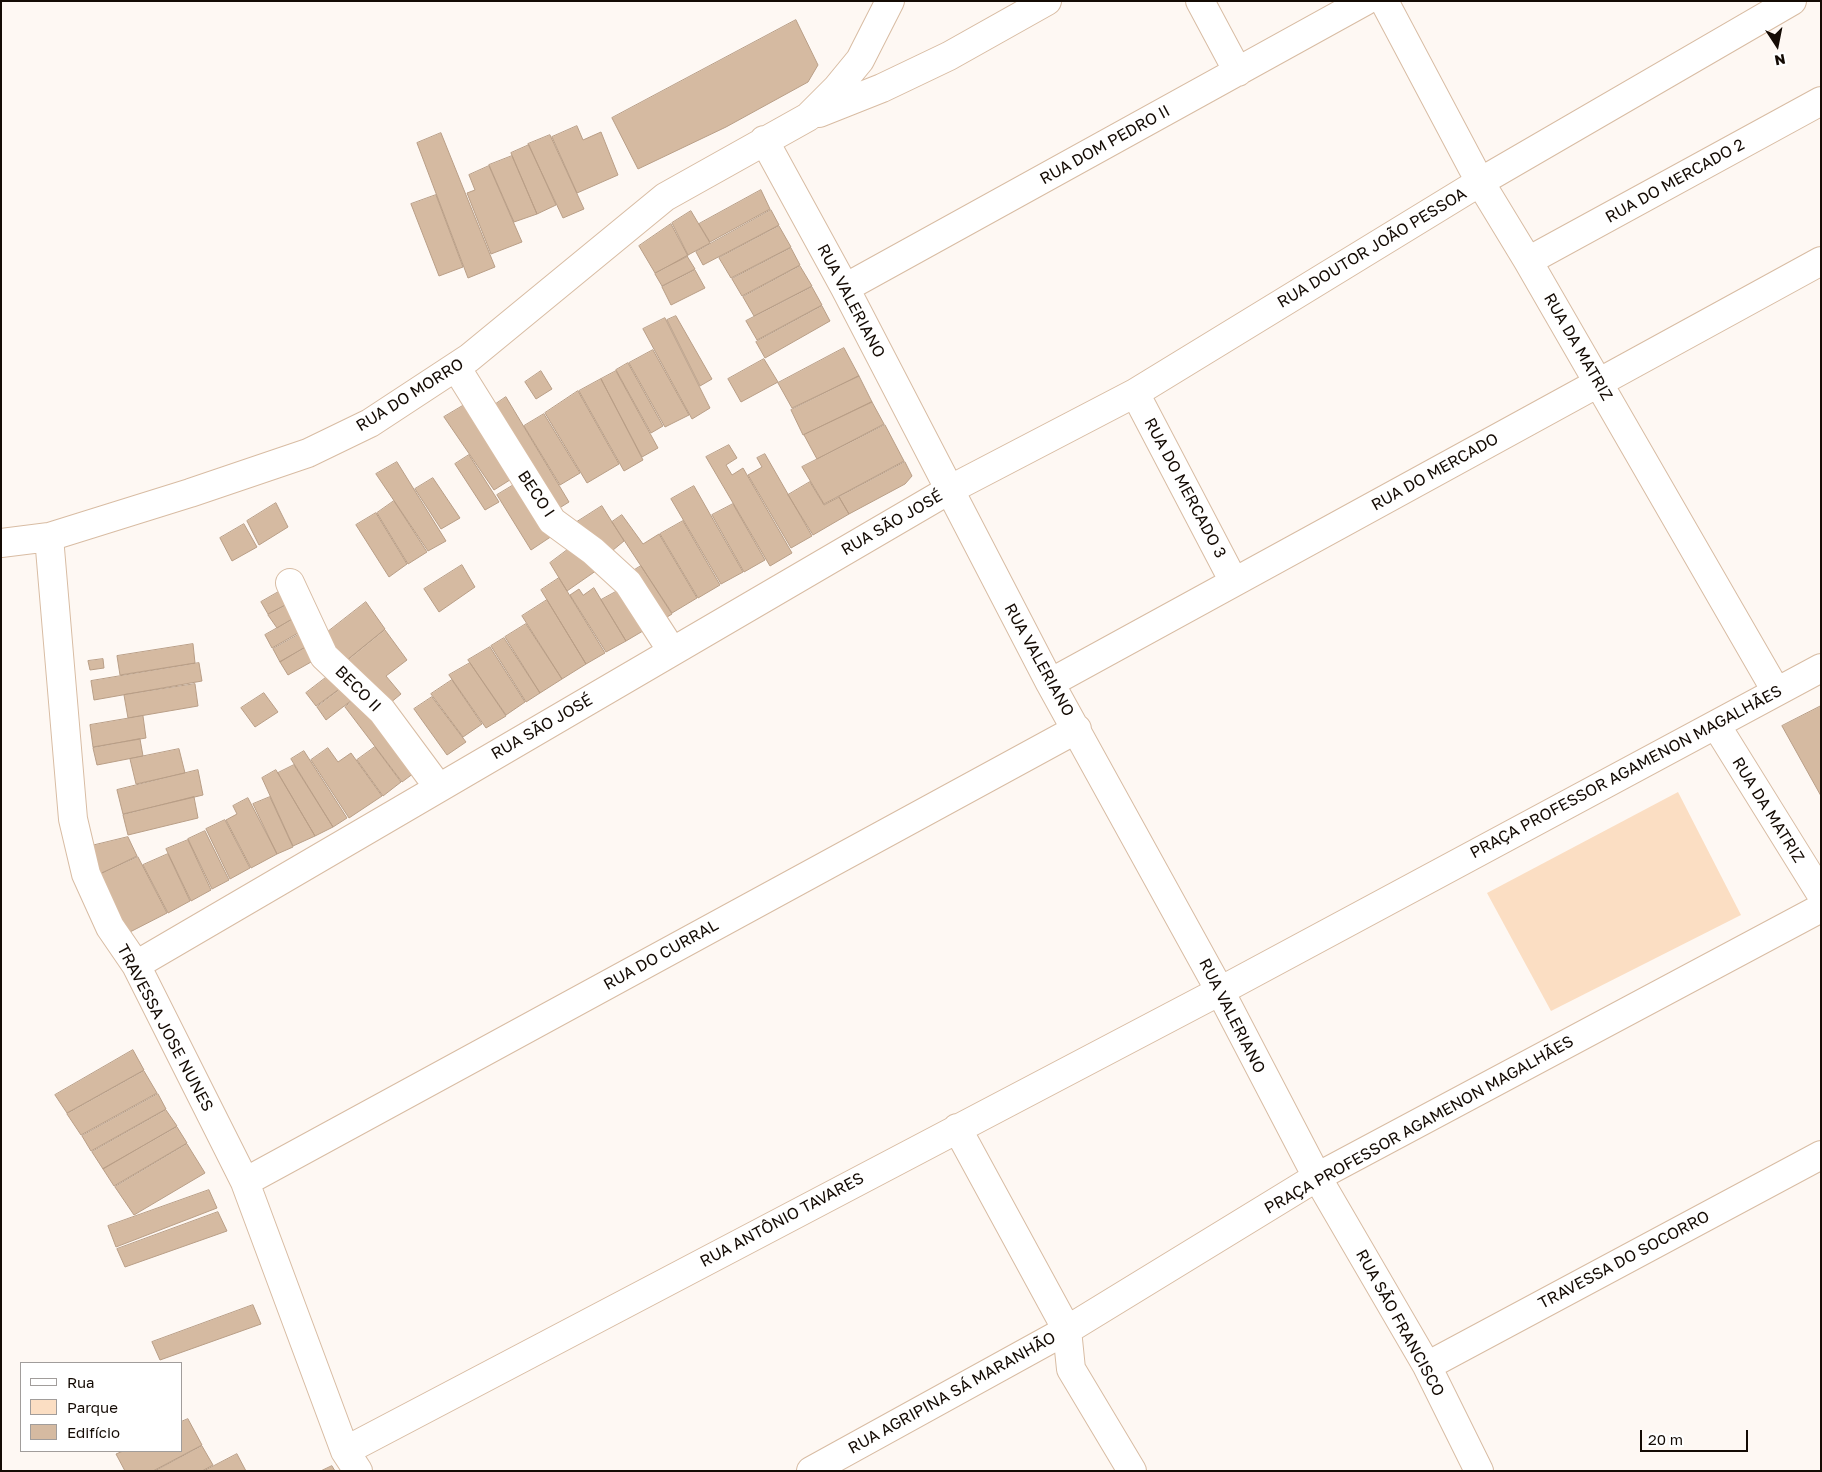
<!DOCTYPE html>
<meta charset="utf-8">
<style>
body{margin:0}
#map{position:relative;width:1822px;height:1472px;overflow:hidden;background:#fef8f3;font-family:"Golos Text",sans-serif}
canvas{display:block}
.frame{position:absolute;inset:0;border:2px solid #140b04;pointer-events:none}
.legend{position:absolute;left:20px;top:1362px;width:162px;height:90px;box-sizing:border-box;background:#fff;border:1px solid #a19d9b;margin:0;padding:6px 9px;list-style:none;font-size:15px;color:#140b04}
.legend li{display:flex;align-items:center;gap:10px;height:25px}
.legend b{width:25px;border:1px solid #a19d9b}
.north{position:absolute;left:1752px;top:20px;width:50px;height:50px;-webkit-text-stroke:4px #fff;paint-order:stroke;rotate:169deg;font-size:14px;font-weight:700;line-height:20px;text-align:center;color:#140b04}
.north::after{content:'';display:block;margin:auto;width:18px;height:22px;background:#140b04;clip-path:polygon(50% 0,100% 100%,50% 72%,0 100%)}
.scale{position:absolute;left:1640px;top:1430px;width:108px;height:22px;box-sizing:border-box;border:2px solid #140b04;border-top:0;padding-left:6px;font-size:15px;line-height:18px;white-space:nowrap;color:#140b04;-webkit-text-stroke:4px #fff;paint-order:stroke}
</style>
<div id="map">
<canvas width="1822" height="1472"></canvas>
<div class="frame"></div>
<ul class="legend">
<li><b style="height:6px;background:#fff"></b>Rua</li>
<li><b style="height:14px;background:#fbdec3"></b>Parque</li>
<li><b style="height:14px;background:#d5baa1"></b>Edifício</li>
</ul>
<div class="north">N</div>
<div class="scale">20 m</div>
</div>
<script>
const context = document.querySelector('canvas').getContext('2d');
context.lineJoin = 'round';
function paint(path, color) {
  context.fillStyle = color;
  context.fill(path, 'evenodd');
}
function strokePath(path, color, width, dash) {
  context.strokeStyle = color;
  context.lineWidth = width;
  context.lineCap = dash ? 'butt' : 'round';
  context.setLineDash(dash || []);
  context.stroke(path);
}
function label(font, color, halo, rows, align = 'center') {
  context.font = font + ' "Golos Text",sans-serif';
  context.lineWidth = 4;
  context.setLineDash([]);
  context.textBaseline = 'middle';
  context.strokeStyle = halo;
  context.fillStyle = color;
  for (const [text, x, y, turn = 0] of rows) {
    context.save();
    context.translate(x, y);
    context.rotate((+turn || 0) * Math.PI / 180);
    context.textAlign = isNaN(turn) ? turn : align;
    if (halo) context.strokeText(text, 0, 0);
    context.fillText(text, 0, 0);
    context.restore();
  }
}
paint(new Path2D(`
 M 1678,792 L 1741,915 L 1551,1011 L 1487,893 Z`), '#fbdec3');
const building = new Path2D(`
 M 796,20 L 818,65 L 808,82 L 726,127 L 638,169 L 612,118 Z
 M 577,126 L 583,140 L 601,132 L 618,175 L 577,193 L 552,137 Z
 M 441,133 L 495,267 L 468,278 L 417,143 Z
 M 550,135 L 584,209 L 563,218 L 528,144 Z
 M 529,145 L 556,205 L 537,214 L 511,153 Z
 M 512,156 L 537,214 L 514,222 L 489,165 Z
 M 489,166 L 522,242 L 491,254 L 467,193 L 475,190 L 469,175 Z
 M 761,190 L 770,209 L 710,242 L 699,224 Z
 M 436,195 L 463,267 L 439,276 L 411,204 Z
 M 771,210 L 779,225 L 703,265 L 696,252 Z
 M 691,211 L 710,243 L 688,255 L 672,223 Z
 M 671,224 L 688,256 L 655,273 L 639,246 Z
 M 779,226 L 791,247 L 731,278 L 719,258 Z
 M 791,248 L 800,265 L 742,296 L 732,279 Z
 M 687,256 L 695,269 L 662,286 L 655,274 Z
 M 800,266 L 812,286 L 754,316 L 743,297 Z
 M 695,270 L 705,288 L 671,305 L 662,287 Z
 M 812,287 L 822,305 L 757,340 L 746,321 Z
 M 822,306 L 830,321 L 765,358 L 756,342 Z
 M 676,316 L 712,379 L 700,386 L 667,320 Z
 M 665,318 L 710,408 L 692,419 L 643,329 Z
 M 844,348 L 859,376 L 792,408 L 778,383 Z
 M 653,350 L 689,415 L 665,427 L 629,363 Z
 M 764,359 L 778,382 L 741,402 L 728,379 Z
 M 628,363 L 663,426 L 651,433 L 616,370 Z
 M 541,371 L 552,389 L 536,399 L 525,382 Z
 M 616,371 L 658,448 L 642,457 L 601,379 Z
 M 859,376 L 872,402 L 803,435 L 791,410 Z
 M 601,379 L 643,460 L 624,471 L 579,391 Z
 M 578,391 L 619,464 L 587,483 L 545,413 Z
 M 506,397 L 569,502 L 553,512 L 490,408 Z
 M 872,402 L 884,424 L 817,459 L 804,435 Z
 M 466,404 L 513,478 L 494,490 L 444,417 Z
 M 544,414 L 580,473 L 560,485 L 524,426 Z
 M 885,425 L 904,461 L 824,504 L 802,467 Z
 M 729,445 L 737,458 L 726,465 L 732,475 L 743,468 L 792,553 L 770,566 L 706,457 Z
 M 765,454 L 812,536 L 791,548 L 748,475 L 762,467 L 757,458 Z
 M 469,455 L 499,502 L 485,510 L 455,464 Z
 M 397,462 L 446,541 L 428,551 L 376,474 Z
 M 905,462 L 912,476 L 905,484 L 849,514 L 839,497 Z
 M 433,478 L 460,518 L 441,529 L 415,489 Z
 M 810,482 L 824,505 L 839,497 L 849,514 L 813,535 L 788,495 Z
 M 517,483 L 552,536 L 531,550 L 497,495 Z
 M 694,486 L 743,572 L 721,584 L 671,499 Z
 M 394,501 L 427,552 L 408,564 L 377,513 Z
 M 276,503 L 288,527 L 259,545 L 247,521 Z
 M 733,504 L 765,560 L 744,572 L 712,515 Z
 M 602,506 L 624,541 L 607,555 L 569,527 Z
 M 376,513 L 407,564 L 389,577 L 356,525 Z
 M 622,515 L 643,544 L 659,534 L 697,598 L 672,613 L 612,522 Z
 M 683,521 L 720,585 L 698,598 L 660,534 Z
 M 244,524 L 257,547 L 232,561 L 220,538 Z
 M 574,545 L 600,568 L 567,591 L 550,563 Z
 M 462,565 L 475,587 L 439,612 L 424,589 Z
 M 641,566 L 672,614 L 659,622 L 628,574 Z
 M 559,578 L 605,653 L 586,664 L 541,590 Z
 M 594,588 L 626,641 L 606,652 L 570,595 L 579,589 L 583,595 Z
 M 623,588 L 648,628 L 626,641 L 601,600 Z
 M 282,590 L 289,603 L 268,614 L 261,602 Z
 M 547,600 L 586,664 L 562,679 L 522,616 Z
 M 366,602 L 385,629 L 342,664 L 320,638 Z
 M 290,603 L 297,616 L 277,628 L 268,615 Z
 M 297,617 L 305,629 L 272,648 L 265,635 Z
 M 526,624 L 562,679 L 540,693 L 505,637 Z
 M 385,630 L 407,660 L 386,676 L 401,694 L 384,708 L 342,665 Z
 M 305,631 L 312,643 L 280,662 L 273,649 Z
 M 504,638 L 540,693 L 526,702 L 491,646 Z
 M 193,644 L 195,663 L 120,675 L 117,656 Z
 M 312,644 L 320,657 L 288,675 L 280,662 Z
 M 490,647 L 525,702 L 506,715 L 468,660 Z
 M 103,659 L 104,668 L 90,670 L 88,661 Z
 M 199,663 L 202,681 L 94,700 L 91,681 Z
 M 470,663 L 506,716 L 486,728 L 449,675 Z
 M 332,673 L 342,687 L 316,706 L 306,693 Z
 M 452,680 L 482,724 L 463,737 L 431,694 Z
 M 195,684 L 198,706 L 128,718 L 124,695 Z
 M 343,687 L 352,700 L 326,720 L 317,707 Z
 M 264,693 L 278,712 L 255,727 L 241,708 Z
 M 359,696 L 418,770 L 402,782 L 345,707 Z
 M 432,697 L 466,742 L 447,755 L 414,709 Z
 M 1821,706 L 1821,796 L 1782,726 Z
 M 143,716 L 146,738 L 93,747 L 90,725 Z
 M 140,739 L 143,756 L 97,765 L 93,748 Z
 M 375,747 L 401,782 L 383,796 L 357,760 Z
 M 328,748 L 338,762 L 351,753 L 382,796 L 349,818 L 311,760 Z
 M 179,749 L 185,773 L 136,784 L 130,759 Z
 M 304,751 L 347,818 L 333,827 L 291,759 Z
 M 294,765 L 333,827 L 315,836 L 278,773 Z
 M 198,770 L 203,795 L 123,814 L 117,790 Z
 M 276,770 L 315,836 L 293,846 L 262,778 Z
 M 194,797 L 198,818 L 128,835 L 123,815 Z
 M 270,797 L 293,847 L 277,854 L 253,804 Z
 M 248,798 L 277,854 L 251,868 L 226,820 L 237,814 L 233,806 Z
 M 225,820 L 250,868 L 230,879 L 206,829 Z
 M 205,831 L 229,880 L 212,889 L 188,839 Z
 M 128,837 L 137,856 L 96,876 L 91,846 Z
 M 188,840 L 211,890 L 191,901 L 166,849 Z
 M 168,854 L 190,901 L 168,913 L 143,865 Z
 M 138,857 L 167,913 L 128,933 L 96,876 Z
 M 133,1050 L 144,1070 L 67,1113 L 55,1095 Z
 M 144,1071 L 157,1093 L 81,1135 L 67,1114 Z
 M 158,1094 L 166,1109 L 91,1151 L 82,1136 Z
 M 166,1110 L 177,1126 L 103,1169 L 92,1152 Z
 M 177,1127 L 187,1143 L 114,1186 L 103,1169 Z
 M 187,1144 L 205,1173 L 134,1215 L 115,1187 Z
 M 209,1190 L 217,1208 L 116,1247 L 108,1226 Z
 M 218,1212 L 227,1231 L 125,1267 L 117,1249 Z
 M 253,1305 L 261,1324 L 160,1360 L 152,1342 Z
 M 188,1419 L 202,1445 L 153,1471 L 125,1471 L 116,1454 L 123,1451 L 181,1451 L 181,1422 Z
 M 202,1446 L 213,1465 L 202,1471 L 155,1471 Z
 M 237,1454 L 246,1471 L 204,1471 Z
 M 332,1466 L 335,1471 L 321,1471 Z`);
paint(building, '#d5baa1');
strokePath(building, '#b99e86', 1);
const minor = new Path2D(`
 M 1200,1 L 1238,72
 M 1384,1 L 1480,182 L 1528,261 L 1776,691
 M 819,113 L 882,88 L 949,56 L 1047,1
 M 764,140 L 845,288 L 1050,683 L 1220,991 L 1317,1177 L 1427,1366 L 1479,1471
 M 1528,261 L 1821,101
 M 845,288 L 1365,1
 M 456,367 L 552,521 L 593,551 L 628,583 L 672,651
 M 1135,393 L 1234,582
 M 49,537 L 73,819 L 86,874 L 110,927 L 136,965 L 245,1182 L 345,1451 L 358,1471
 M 1,543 L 49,537 L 190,493 L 308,453 L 370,423 L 469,358 L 665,197 L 808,117 L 837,88 L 860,60 L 890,1
 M 290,583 L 324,656 L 382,711 L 439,788
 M 1050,683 L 1821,261
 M 1716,725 L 1821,894
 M 136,965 L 949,490 L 1135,393 L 1480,182 L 1792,1
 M 957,1128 L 1067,1330 L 1071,1369 L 1132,1471
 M 245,1182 L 1077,729
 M 1427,1366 L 1821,1155
 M 345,1451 L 1220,991 L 1821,668
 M 811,1471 L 1067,1330 L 1317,1177 L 1821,908`);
strokePath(minor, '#d8bca3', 30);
strokePath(minor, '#fff', 28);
label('16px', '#140b04', '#fff', [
 ["RUA DOM PEDRO II",1105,145,-29],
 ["RUA DO MERCADO 2",1675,181,-29],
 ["RUA DOUTOR JOÃO PESSOA",1372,248,-31],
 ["RUA VALERIANO",851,301,62],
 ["RUA DA MATRIZ",1578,347,60],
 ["RUA DO MORRO",410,395,-32],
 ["RUA DO MERCADO",1435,472,-29],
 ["RUA DO MERCADO 3",1185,488,62],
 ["BECO I",536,494,56],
 ["RUA SÃO JOSÉ",892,523,-30],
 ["RUA VALERIANO",1039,660,61],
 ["BECO II",358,689,45],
 ["RUA SÃO JOSÉ",542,727,-30],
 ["PRAÇA PROFESSOR AGAMENON MAGALHÃES",1626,772,-28],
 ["RUA DA MATRIZ",1768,810,58],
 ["RUA DO CURRAL",661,955,-29],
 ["RUA VALERIANO",1232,1016,63],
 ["TRAVESSA JOSE NUNES",165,1028,62],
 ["PRAÇA PROFESSOR AGAMENON MAGALHÃES",1419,1125,-29],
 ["RUA ANTÔNIO TAVARES",782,1220,-28],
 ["TRAVESSA DO SOCORRO",1624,1260,-28],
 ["RUA SÃO FRANCISCO",1400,1323,61],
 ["RUA AGRIPINA SÁ MARANHÃO",952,1393,-29]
]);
</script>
